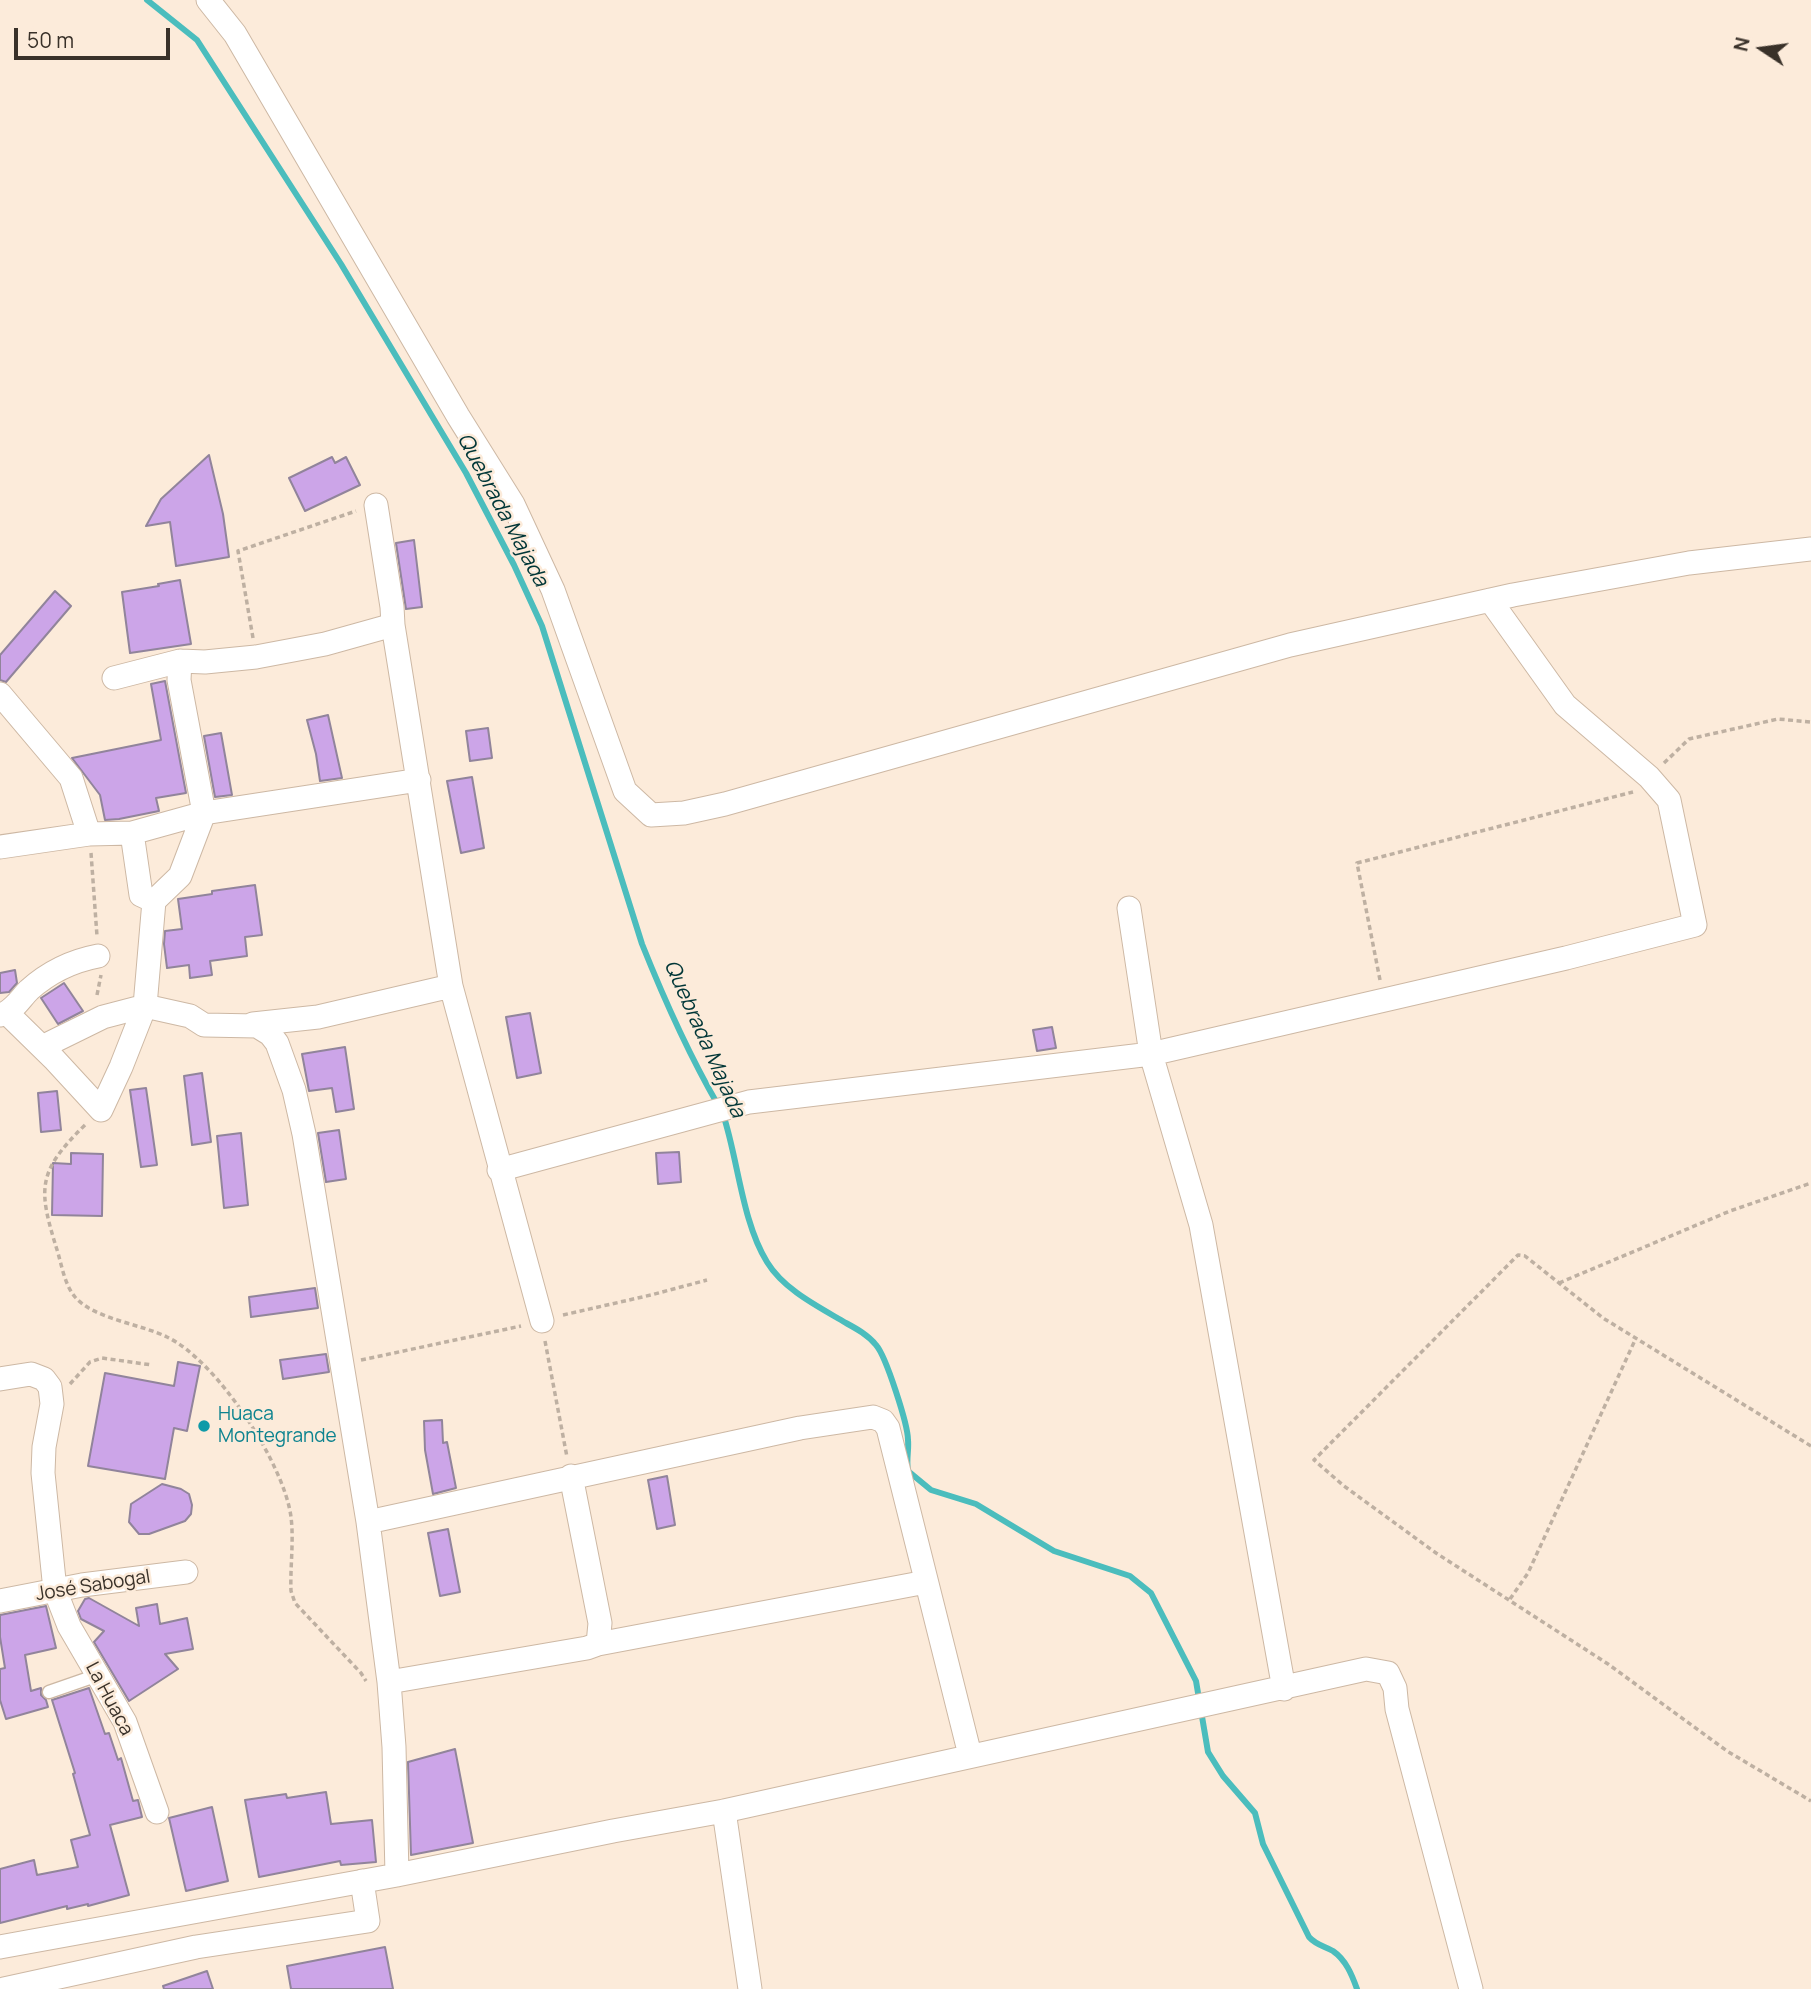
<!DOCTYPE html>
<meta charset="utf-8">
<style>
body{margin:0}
#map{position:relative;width:1811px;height:1989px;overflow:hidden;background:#fcebda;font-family:Manrope,sans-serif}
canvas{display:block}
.north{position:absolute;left:1727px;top:14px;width:70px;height:70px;-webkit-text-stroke:5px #fcebda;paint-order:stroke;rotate:283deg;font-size:19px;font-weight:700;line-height:28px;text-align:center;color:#393129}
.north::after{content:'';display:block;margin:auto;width:24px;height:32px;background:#393129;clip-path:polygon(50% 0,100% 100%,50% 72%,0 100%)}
.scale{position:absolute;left:14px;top:28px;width:156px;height:32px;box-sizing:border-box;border:4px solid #393129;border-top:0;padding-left:9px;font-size:21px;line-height:24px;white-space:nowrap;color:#393129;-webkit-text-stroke:5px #fcebda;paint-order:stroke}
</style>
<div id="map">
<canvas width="1811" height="1989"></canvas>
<div class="north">N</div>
<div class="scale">50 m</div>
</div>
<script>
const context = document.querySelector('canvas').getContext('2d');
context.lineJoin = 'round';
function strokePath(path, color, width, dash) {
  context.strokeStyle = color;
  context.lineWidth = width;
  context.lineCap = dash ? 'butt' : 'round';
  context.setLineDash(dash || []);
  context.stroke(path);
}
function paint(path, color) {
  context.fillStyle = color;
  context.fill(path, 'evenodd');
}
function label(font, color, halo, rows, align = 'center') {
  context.font = font + ' Manrope,sans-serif';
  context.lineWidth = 5;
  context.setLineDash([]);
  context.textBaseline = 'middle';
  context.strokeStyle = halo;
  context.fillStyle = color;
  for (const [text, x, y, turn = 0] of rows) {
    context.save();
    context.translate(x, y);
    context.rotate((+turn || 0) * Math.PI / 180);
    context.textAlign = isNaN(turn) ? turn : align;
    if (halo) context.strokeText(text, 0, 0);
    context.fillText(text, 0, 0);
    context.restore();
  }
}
strokePath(new Path2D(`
 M 147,0 L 197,40 L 341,264 L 466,473 L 514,565 L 542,626 L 642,944 C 664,999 688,1053 718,1105
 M 723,1114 C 738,1159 742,1222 767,1262 C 784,1290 819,1307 846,1323 C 857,1329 868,1335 876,1345 C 886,1356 908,1425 908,1440 C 909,1451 906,1460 908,1471 L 931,1490 L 976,1504 L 1054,1551 L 1130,1576 L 1151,1593 L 1196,1681 L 1208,1752 L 1223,1776 L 1255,1813 L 1263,1844 L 1309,1937 C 1316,1945 1324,1946 1333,1951 C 1346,1960 1352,1975 1357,1989`), '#4bbdbd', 6);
const building = new Path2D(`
 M 209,455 L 223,514 L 229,557 L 176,566 L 170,522 L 146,526 L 161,499 Z
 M 332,457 L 335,463 L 346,457 L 360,485 L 305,511 L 289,478 Z
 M 414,540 L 422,607 L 406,609 L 396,543 Z
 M 180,580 L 191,644 L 130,653 L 122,592 L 159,586 L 158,584 Z
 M 55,591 L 71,606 L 6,682 L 0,680 L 0,655 Z
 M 165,681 L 186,793 L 156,798 L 159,811 L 119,819 L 105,820 L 100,795 L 72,758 L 161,740 L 151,684 Z
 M 328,715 L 342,778 L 320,781 L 316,754 L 307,720 Z
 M 488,728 L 492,758 L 470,761 L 466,731 Z
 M 221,733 L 232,795 L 215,797 L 204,736 Z
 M 472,777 L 484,848 L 461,853 L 447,781 Z
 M 255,885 L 262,935 L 245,937 L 247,956 L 210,961 L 212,975 L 190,978 L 189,965 L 167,968 L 164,944 L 165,931 L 182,929 L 178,899 L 212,894 L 212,891 Z
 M 15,970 L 17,983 L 9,992 L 0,993 L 0,973 Z
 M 64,983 L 83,1011 L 58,1024 L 41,998 Z
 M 530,1013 L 541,1073 L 517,1078 L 506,1017 Z
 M 1052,1027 L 1056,1048 L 1037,1051 L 1033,1030 Z
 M 345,1047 L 354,1109 L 336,1112 L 332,1088 L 309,1091 L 302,1054 Z
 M 202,1073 L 211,1142 L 192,1145 L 184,1076 Z
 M 146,1088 L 157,1165 L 141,1167 L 130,1090 Z
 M 57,1091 L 61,1130 L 41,1132 L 38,1093 Z
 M 339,1130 L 346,1179 L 326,1182 L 318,1133 Z
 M 241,1133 L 248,1205 L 224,1208 L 217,1136 Z
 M 679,1152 L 681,1182 L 658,1184 L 656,1153 Z
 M 71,1153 L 103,1154 L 102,1216 L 52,1215 L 53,1163 L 71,1164 Z
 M 315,1288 L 318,1308 L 251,1317 L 249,1297 Z
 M 326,1354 L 329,1372 L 283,1379 L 280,1360 Z
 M 178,1362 L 200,1366 L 187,1431 L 174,1428 L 165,1479 L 88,1466 L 105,1373 L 174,1386 Z
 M 442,1420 L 443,1443 L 447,1442 L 456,1488 L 433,1494 L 425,1450 L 424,1421 Z
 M 667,1476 L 675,1525 L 657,1529 L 648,1480 Z
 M 162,1484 L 181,1489 L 189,1494 L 192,1505 L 191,1514 L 185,1521 L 149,1534 L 139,1534 L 129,1522 L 131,1504 Z
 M 448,1529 L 460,1592 L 440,1596 L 428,1533 Z
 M 89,1598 L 139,1626 L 136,1608 L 157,1604 L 160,1624 L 187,1618 L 193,1649 L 165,1654 L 178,1669 L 129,1701 L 94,1642 L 104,1631 L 81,1619 L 78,1611 L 85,1599 Z
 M 46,1606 L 56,1648 L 25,1655 L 31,1691 L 41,1688 L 41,1695 L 46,1700 L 48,1707 L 6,1719 L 0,1700 L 0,1669 L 5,1668 L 0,1637 L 0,1615 Z
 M 89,1688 L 105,1734 L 109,1733 L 118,1760 L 121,1758 L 133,1801 L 138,1800 L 142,1817 L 110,1825 L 129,1895 L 88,1906 L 88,1904 L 67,1909 L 67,1906 L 0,1923 L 0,1869 L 34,1860 L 37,1875 L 78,1867 L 71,1840 L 90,1835 L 73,1774 L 75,1773 L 52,1700 Z
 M 455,1749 L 473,1843 L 411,1855 L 408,1762 Z
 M 326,1792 L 331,1824 L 372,1820 L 376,1862 L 341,1865 L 340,1861 L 259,1877 L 245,1800 L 286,1794 L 287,1798 Z
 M 212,1807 L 228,1881 L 186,1891 L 169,1818 Z
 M 385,1947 L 393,1989 L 291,1989 L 287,1966 Z
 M 207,1971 L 213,1989 L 164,1989 L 163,1986 Z`);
paint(building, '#cca5e8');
strokePath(building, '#91849b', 2);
const lane = new Path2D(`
 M 49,1692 L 98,1675`);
const street = new Path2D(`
 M 208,0 L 235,34 L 458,416 L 513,504 L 553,590 L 625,791 L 651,815 L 684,813 L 725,804 L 1290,645 L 1513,595 L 1689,563 L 1811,549
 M 114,678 L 180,661 L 205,662 L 256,657 L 325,644 L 393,625 L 392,607 L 376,505
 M 0,694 L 71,778 L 89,834
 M 132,833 L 204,813 L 419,780
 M 0,847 L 89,834 L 132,833 L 141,895 L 154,901 L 145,1006 L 121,1067 L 101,1110 L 54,1059 L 7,1013
 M 154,901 L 180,876 L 204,813 L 179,680 L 180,661
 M 1129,908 L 1151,1054 L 1201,1225 L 1284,1689
 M 451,986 L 542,1321
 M 0,1015 C 13,1012 20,999 29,990 C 49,972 72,961 98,956
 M 253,1024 L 318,1017 L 451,986 L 393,625
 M 42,1047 L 103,1017 L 145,1006 L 190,1016 L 204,1025 L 257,1026 L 270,1034 L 277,1043 L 294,1090 L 304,1134 L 368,1522 L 389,1682 L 394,1747 L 397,1875
 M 499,1170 L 749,1102 L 1151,1054 L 1566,958 L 1695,925 L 1669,800 L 1649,777 L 1565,705 L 1490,600
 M 0,1379 L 31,1374 L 44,1379 L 50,1387 L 52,1404 L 44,1447 L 43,1473 L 55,1590 L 69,1626 L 125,1722 L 157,1812
 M 368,1522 L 800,1428 L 873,1417 L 883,1421 L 888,1428 L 970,1755
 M 0,1601 L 82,1585 L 186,1572
 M 598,1644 L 926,1582
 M 389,1682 L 587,1648 L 598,1644 L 600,1623 L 571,1476
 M 724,1811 L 750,1989
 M 0,1947 L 397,1875 L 613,1831 L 724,1811 L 1366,1669 L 1388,1673 L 1395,1688 L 1397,1709 L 1471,1989
 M 4,1989 L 196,1947 L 368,1921 L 362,1881`);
strokePath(lane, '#cdb8a4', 15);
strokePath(street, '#cdb8a4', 25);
strokePath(new Path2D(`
 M 253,638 L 238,551 L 356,511
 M 1664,763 L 1689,739 L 1778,719 L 1811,722
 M 91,853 L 97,936
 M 1380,980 L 1357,863 L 1633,792
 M 97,995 L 101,975
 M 85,1125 C 36,1173 38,1189 58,1253 C 62,1267 65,1285 75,1297 C 94,1319 141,1324 167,1337 C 216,1360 284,1463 291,1517 C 294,1541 290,1567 291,1591 L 295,1603 L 361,1673 L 366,1681
 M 1559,1283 L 1730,1211 L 1811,1183
 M 563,1315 L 651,1295 L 707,1280
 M 545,1341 L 567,1457
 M 361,1360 L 521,1326
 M 70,1384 L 90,1362 L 102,1358 L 152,1365
 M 1811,1446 L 1603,1318 L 1525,1256 L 1518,1255 L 1314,1460 L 1344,1486 L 1436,1553 L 1608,1664 L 1727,1751 L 1811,1801
 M 1510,1599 L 1528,1573 L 1636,1338`), '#beb0a2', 3.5, [5, 3.5]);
strokePath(lane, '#fff', 12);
strokePath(street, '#fff', 23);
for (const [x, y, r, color] of [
 [204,1426,7,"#0f9aa8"]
]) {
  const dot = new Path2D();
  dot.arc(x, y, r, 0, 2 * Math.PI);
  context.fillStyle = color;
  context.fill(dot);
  strokePath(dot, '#fcebda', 2.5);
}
label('19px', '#0d838f', '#fcebda', [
 ["Huaca",218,1415],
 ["Montegrande",218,1437]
], 'left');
label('19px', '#393129', '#fcebda', [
 ["José Sabogal",93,1586,-9],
 ["La Huaca",109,1699,62]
]);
label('italic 21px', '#003637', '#fcebda', [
 ["Quebrada Majada",502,510,62],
 ["Quebrada Majada",704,1039,66]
]);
</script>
